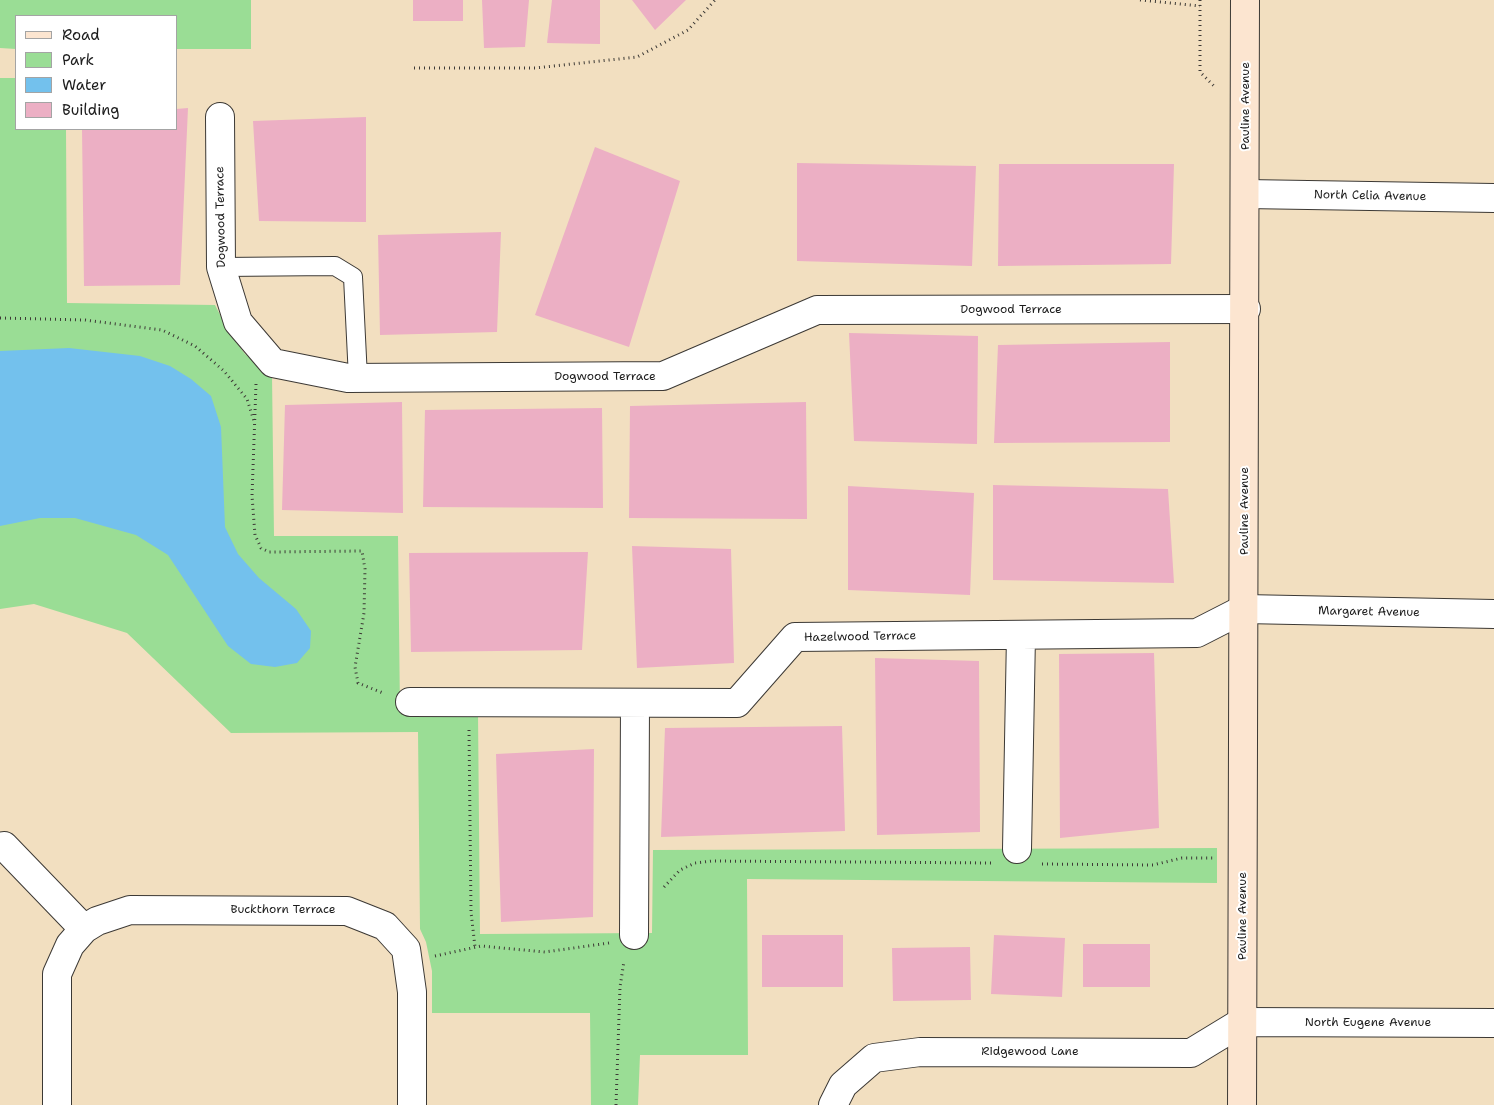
<!DOCTYPE html>
<style>
body{margin:0}
#map{position:relative;width:1494px;height:1105px;overflow:hidden;background:#f2dfc0;font-family:"Shantell Sans",sans-serif}
canvas{display:block}
.legend{position:absolute;left:15px;top:15px;width:162px;height:115px;box-sizing:border-box;background:#fff;border:1px solid #a4a4a4;margin:0;padding:6px 9px;list-style:none;font-size:15px;color:#1c1c1c}
.legend li{display:flex;align-items:center;gap:10px;height:25px}
.legend b{width:25px;border:1px solid #a4a4a4}
</style>
<div id="map">
<canvas width="1494" height="1105"></canvas>
<ul class="legend">
<li><b style="height:6px;background:#fce5d0"></b>Road</li>
<li><b style="height:14px;background:#9add95"></b>Park</li>
<li><b style="height:14px;background:#73c1ed"></b>Water</li>
<li><b style="height:14px;background:#ecafc4"></b>Building</li>
</ul>
</div>
<script>
const ctx = document.querySelector('canvas').getContext('2d');
ctx.lineJoin = 'round';
function fill(path, color) {
  ctx.fillStyle = color;
  ctx.fill(path, 'evenodd');
}
function shape(rows) {
  const path = new Path2D();
  for (const r of rows) {
    path.moveTo(r[0], r[1]);
    for (let i = 2; i < r.length; i += 2) path.lineTo(r[i], r[i + 1]);
  }
  return path;
}
function stroke(path, color, width, dash) {
  ctx.strokeStyle = color;
  ctx.lineWidth = width;
  ctx.lineCap = dash ? 'butt' : 'round';
  ctx.setLineDash(dash || []);
  ctx.stroke(path);
}
function write(font, color, halo, rows, align = 'center') {
  ctx.font = font + ' "Shantell Sans",sans-serif';
  ctx.lineWidth = 4;
  ctx.setLineDash([]);
  ctx.textBaseline = 'middle';
  ctx.strokeStyle = halo;
  ctx.fillStyle = color;
  for (const [text, x, y, turn = 0] of rows) {
    ctx.save();
    ctx.translate(x, y);
    ctx.rotate((+turn || 0) * Math.PI / 180);
    ctx.textAlign = isNaN(turn) ? turn : align;
    if (halo) ctx.strokeText(text, 0, 0);
    ctx.fillText(text, 0, 0);
    ctx.restore();
  }
}
const green = shape([
 [0,0,251,0,251,49,176,49,176,16,16,16,16,49,0,48],
 [0,78,16,78,16,129,66,129,67,303,215,305,229,332,245,354,272,375,274,536,398,536,400,713,478,713,480,934,652,933,653,850,1217,848,1217,883,747,879,748,1055,640,1055,638,1105,591,1105,590,1013,432,1013,432,971,426,942,420,929,418,732,231,733,127,633,34,604,0,609]
]);
const water = shape([
 [69,348,140,356,170,366,191,379,211,396,221,427,225,527,238,554,259,578,296,609,311,631,310,648,297,663,275,667,251,664,228,646,168,555,136,535,75,518,40,518,0,526,0,351]
]);
const building = shape([
 [413,0,463,0,463,21,413,21],
 [482,0,529,0,525,47,484,48],
 [552,0,600,0,600,44,547,43],
 [632,0,686,0,655,30],
 [188,108,180,285,84,286,82,129,176,129,176,109],
 [366,117,366,222,259,221,253,121],
 [595,147,680,181,629,347,535,315],
 [797,163,976,166,972,266,797,261],
 [999,164,1174,164,1171,264,998,266],
 [501,232,497,332,380,335,378,235],
 [849,333,978,336,977,444,854,441],
 [1170,342,1170,442,994,443,998,345],
 [402,402,403,513,282,510,285,405],
 [806,402,807,519,629,518,630,406],
 [602,408,603,508,423,507,425,410],
 [993,485,1168,489,1174,583,993,580],
 [848,486,974,493,970,595,848,590],
 [632,546,731,549,734,663,637,668],
 [588,552,582,650,411,652,409,553],
 [1154,653,1159,828,1060,838,1059,654],
 [875,658,979,661,980,832,877,835],
 [842,726,845,831,661,837,665,728],
 [594,749,593,917,501,922,496,754],
 [762,935,843,935,843,987,762,987],
 [994,935,1065,938,1062,997,991,994],
 [1083,944,1150,944,1150,987,1083,987],
 [970,947,971,1000,893,1001,892,948]
]);
const path = shape([
 [1140,0,1200,6],
 [1200,0,1200,72,1216,88],
 [414,68,535,68,637,57,688,30,715,0],
 [0,318,85,320,162,330,195,346,224,371,247,399,254,421],
 [256,384,252,496,255,535,261,548,269,552,362,551,365,569,364,613,355,667,358,683,383,693],
 [469,730,471,912,475,947],
 [1042,864,1153,865,1182,858,1215,858],
 [664,887,680,870,695,863,712,861,993,863],
 [435,956,481,946,545,952,609,943],
 [616,1105,620,987,624,961]
]);
const lane = shape([
 [221,267,335,266,353,277,358,378]
]);
const street = shape([
 [220,117,221,267,238,322,273,363,348,378,663,376,817,310,1246,309],
 [1246,194,1494,198],
 [410,702,737,703,795,637,1197,633,1244,609,1494,614],
 [4,846,84,929],
 [1017,849,1021,635],
 [634,935,635,703],
 [57,1105,57,974,70,945,84,929,97,921,130,910,347,911,385,926,406,949,412,992,412,1105],
 [833,1105,843,1085,874,1058,920,1052,1191,1053,1242,1022,1494,1023]
]);
const secondary = shape([
 [1242,1105,1245,0]
]);
const streetNames = [
 ["Pauline Avenue",1246,106,-90],
 ["North Celia Avenue",1370,196,1],
 ["Dogwood Terrace",221,217,-91],
 ["Dogwood Terrace",1011,310],
 ["Dogwood Terrace",605,377],
 ["Pauline Avenue",1245,511,-90],
 ["Margaret Avenue",1369,612,1],
 ["Hazelwood Terrace",860,637,-1],
 ["Buckthorn Terrace",283,910],
 ["Pauline Avenue",1243,916,-90],
 ["North Eugene Avenue",1368,1023],
 ["Ridgewood Lane",1030,1052]
];
fill(green, '#9add95');
fill(water, '#73c1ed');
fill(building, '#ecafc4');
stroke(lane, '#3c3935', 20);
stroke(street, '#3c3935', 30);
stroke(secondary, '#3c3935', 30);
stroke(path, '#3c3935', 3, [1, 4]);
stroke(lane, '#fff', 18);
stroke(street, '#fff', 28);
stroke(secondary, '#fce5d0', 28);
write('12px', '#1c1c1c', '#fff', streetNames);
</script>
